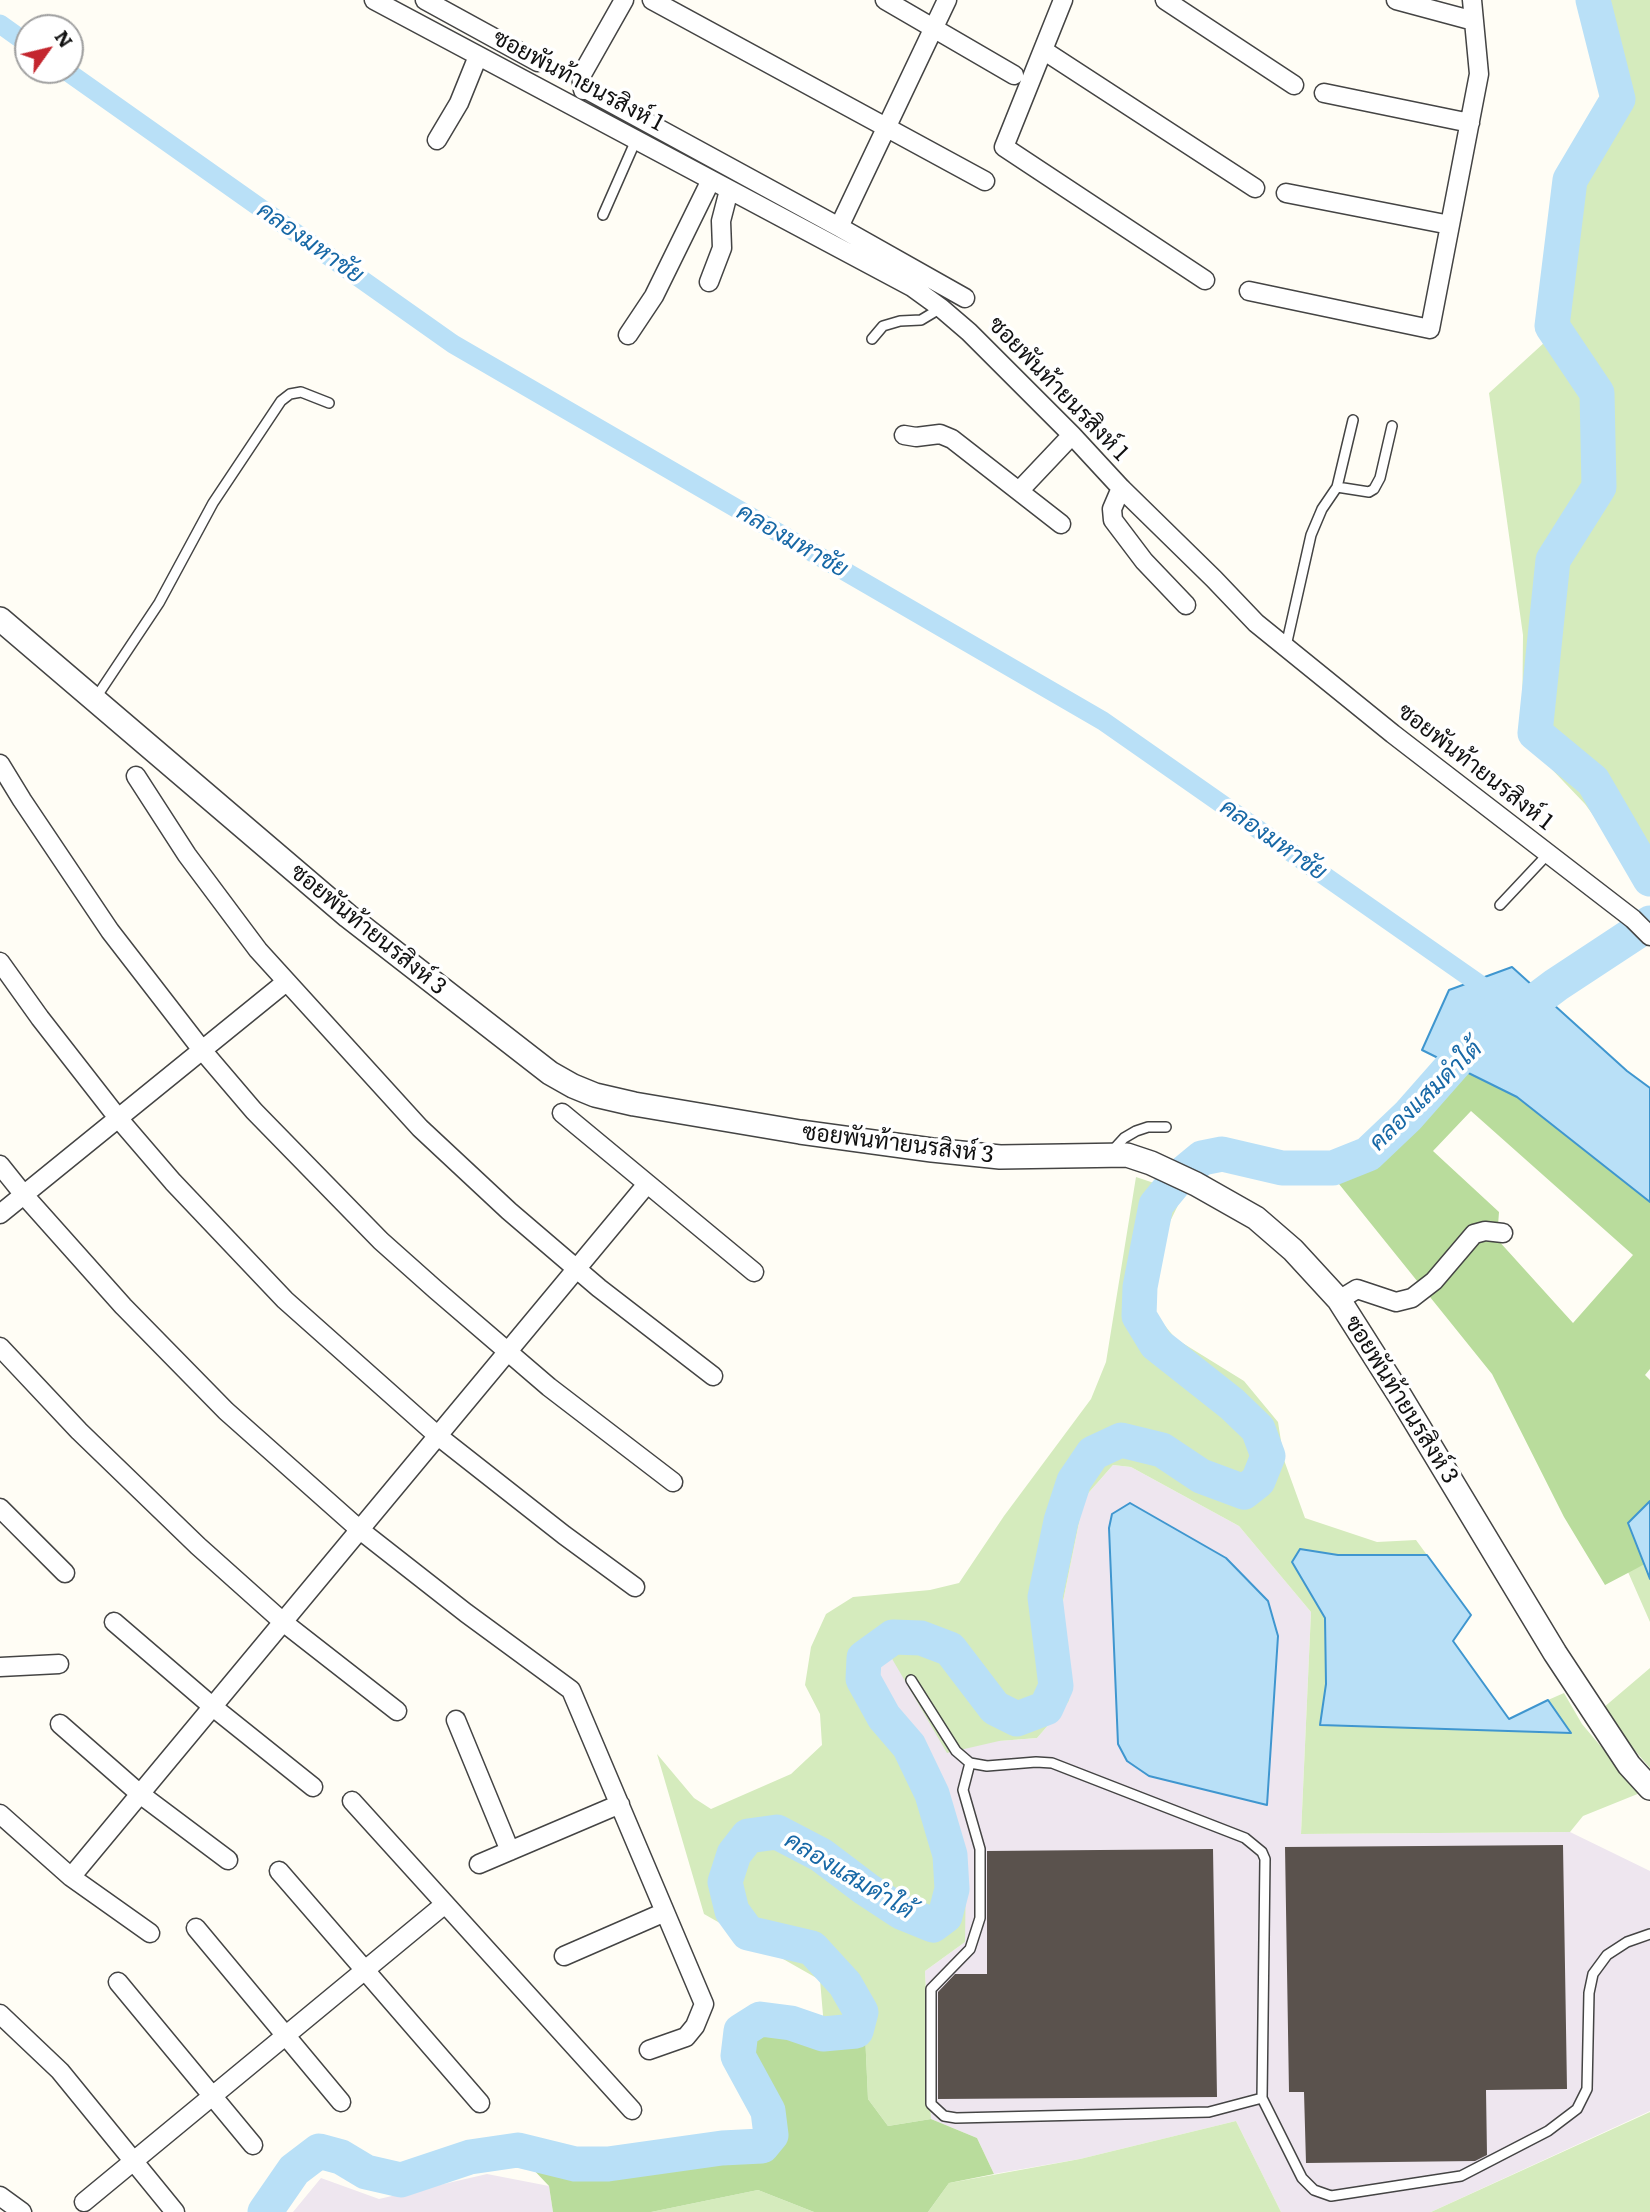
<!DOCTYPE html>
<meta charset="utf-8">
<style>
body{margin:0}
#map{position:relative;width:1650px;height:2212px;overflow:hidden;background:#fffdf5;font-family:Literata,serif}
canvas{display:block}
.north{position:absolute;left:14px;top:14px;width:70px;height:70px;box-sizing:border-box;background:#fff;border:2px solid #a0a0a0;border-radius:50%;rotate:56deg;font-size:19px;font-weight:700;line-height:28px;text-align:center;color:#111}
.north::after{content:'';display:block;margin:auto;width:24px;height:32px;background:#c4262e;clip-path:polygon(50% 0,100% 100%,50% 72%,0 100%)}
</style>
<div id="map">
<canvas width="1650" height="2212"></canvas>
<div class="north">N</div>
</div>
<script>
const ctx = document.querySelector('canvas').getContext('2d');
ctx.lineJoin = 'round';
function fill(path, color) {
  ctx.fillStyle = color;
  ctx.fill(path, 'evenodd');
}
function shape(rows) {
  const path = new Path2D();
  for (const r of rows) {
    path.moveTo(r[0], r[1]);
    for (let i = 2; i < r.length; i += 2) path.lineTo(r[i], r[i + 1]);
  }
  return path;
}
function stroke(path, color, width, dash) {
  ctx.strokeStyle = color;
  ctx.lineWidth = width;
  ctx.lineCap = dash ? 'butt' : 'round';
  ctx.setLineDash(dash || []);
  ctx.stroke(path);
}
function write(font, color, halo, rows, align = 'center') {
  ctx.font = font + ' Literata,Sarabun,serif';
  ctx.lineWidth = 7;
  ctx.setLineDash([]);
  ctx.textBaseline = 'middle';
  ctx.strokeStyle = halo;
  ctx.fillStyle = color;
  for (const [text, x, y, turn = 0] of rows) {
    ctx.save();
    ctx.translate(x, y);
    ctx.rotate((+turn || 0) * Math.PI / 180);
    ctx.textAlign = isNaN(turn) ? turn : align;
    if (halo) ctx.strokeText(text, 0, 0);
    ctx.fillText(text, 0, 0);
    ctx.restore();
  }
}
const industrial = shape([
 [1113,1465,1131,1467,1239,1526,1311,1612,1301,1834,1570,1832,1650,1871,1650,2111,1431,2212,1281,2212,1236,2121,1080,2159,994,2174,977,2138,931,2119,925,1971,965,1942,934,1765,919,1776,853,1683,891,1657,999,1741,1037,1738,1069,1701,1058,1626,1084,1498],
 [487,2174,549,2186,553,2212,293,2212,321,2178,379,2199]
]);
const green = shape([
 [1606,0,1650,0,1650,875,1635,872,1585,804,1522,738,1523,635,1489,393,1545,342,1580,227,1586,171,1630,101],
 [1136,1177,1184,1193,1158,1246,1150,1308,1176,1339,1244,1381,1278,1422,1284,1460,1305,1518,1377,1542,1416,1540,1427,1555,1338,1555,1301,1549,1292,1562,1325,1618,1326,1684,1320,1725,1570,1732,1548,1700,1564,1693,1582,1724,1640,1793,1583,1816,1570,1832,1301,1834,1311,1612,1239,1526,1131,1467,1113,1465,1084,1498,1058,1626,1069,1701,1037,1738,999,1741,947,1753,891,1657,853,1683,919,1775,934,1765,966,1868,965,1942,925,1971,931,2119,888,2126,868,2099,865,2033,820,2042,823,2015,820,1980,704,1914,657,1754,694,1798,711,1809,791,1774,822,1745,820,1714,805,1685,811,1647,826,1614,853,1597,930,1590,959,1583,1004,1516,1091,1399,1106,1362],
 [1645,1564,1650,1579,1650,1622,1628,1572],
 [1650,1668,1650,1768,1624,1738,1603,1708],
 [1650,2111,1650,2212,1431,2212,1650,2112],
 [1236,2121,1281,2212,928,2212,949,2183,1080,2159],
 [758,2190,814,2212,651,2212]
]);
const forest = shape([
 [1464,1071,1517,1097,1650,1202,1650,1369,1645,1375,1650,1380,1650,1501,1628,1523,1645,1564,1605,1585,1564,1517,1492,1374,1339,1184,1407,1139],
 [1471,1111,1633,1255,1573,1323,1497,1239,1499,1212,1433,1151],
 [773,2028,820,2042,865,2033,868,2099,888,2126,931,2119,977,2138,994,2174,949,2183,928,2212,814,2212,758,2190,651,2212,553,2212,549,2186,530,2166,595,2180,696,2162,762,2156,786,2140,749,2060,745,2041]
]);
const water = shape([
 [1512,967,1627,1071,1650,1088,1650,1202,1517,1097,1422,1050,1449,990,1512,967],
 [1650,1501,1650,1579,1628,1523,1650,1501],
 [1130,1503,1226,1558,1268,1601,1278,1636,1267,1805,1149,1776,1127,1761,1118,1744,1109,1528,1112,1514,1130,1503],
 [1300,1549,1338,1555,1427,1555,1471,1615,1453,1641,1509,1719,1548,1700,1571,1733,1320,1725,1326,1684,1325,1618,1292,1562,1300,1549]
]);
const canal = shape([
 [0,24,28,44],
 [65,70,453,344,1103,721,1495,995]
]);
const river = shape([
 [1593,0,1618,99,1570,180,1552,326,1597,393,1599,487,1553,560,1535,733,1593,781,1650,879],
 [265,2212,294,2170,319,2151,341,2157,366,2172,401,2180,470,2157,518,2150,575,2164,608,2164,722,2148,762,2146,771,2135,768,2111,738,2056,741,2031,760,2019,791,2023,823,2034,856,2031,861,2012,845,1984,812,1948,748,1933,732,1911,725,1882,734,1854,748,1836,777,1832,821,1855,866,1889,901,1912,933,1925,945,1916,952,1889,950,1855,932,1794,909,1746,884,1717,863,1679,864,1658,893,1637,921,1638,950,1649,995,1708,1017,1719,1046,1708,1056,1686,1045,1597,1061,1521,1074,1481,1093,1453,1121,1440,1162,1450,1201,1476,1244,1492,1258,1481,1268,1456,1258,1429,1232,1404,1156,1344,1139,1316,1140,1287,1156,1205,1179,1177,1202,1158,1222,1154,1282,1168,1333,1168,1368,1154,1408,1116,1460,1057,1556,985,1650,923]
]);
const building = shape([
 [1563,1845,1567,2089,1486,2090,1487,2155,1475,2161,1306,2163,1304,2092,1289,2092,1285,1847],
 [1213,1849,1217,2097,938,2099,938,1992,955,1974,987,1974,987,1851]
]);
const service = shape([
 [603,215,636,140],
 [872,339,883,326,900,321,921,320,941,308],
 [1337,487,1369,492,1374,489,1380,478,1392,426],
 [1286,646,1311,535,1322,509,1337,487,1353,420],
 [95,699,159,603,213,503,281,401,290,394,301,392,329,403],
 [1500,905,1547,855],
 [1113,1150,1124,1138,1136,1131,1148,1127,1166,1127],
 [911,1680,956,1751,970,1763,987,1766,1036,1762,1052,1763,1245,1838,1262,1852,1265,1859,1262,2098,1302,2178,1314,2190,1331,2196,1461,2176,1548,2131,1577,2109,1587,2089,1589,1993,1593,1974,1607,1955,1627,1942,1650,1934],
 [970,1763,963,1790,980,1849,980,1918,970,1949,931,1989,931,2104,944,2116,956,2118,1209,2112,1262,2098]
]);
const minor = shape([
 [374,0,912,287,941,308,969,332,1072,435,1121,488,1214,579,1256,623,1393,734,1633,919,1650,936],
 [425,0,538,62],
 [624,0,581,76,583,90,584,88,839,227,965,298],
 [652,0,985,181],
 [885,0,1014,75],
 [1063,0,1004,147,1205,280],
 [1165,0,1294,85],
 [1396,0,1474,21],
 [1043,50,1255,188],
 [1324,93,1470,123],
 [437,140,459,103,478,56],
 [1286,193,1450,225],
 [839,227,947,0],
 [709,282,722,248,721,221,729,190],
 [1249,291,1430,329,1479,74,1472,0],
 [628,335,654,296,711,180],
 [904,435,916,437,940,434,952,439,1061,524],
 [1121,488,1112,509,1113,520,1144,561,1186,605],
 [1019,491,1072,435],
 [0,764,22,800,110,931,202,1050,254,1111,381,1241,436,1290,549,1387,673,1482],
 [136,776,187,855,258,950,420,1128,509,1211,599,1288,713,1376],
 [0,962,40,1018,118,1118,173,1182,285,1300,438,1436,564,1535,635,1587],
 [562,1113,754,1272],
 [0,1165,24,1195,123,1306,226,1411,360,1530,466,1613,571,1690,704,2004,695,2026,686,2037,649,2050],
 [0,1214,286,982],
 [1339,1300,1357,1289,1396,1302,1412,1298,1434,1281,1474,1234,1485,1231,1503,1233],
 [0,1347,79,1431,198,1546,283,1622,397,1711],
 [0,1508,65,1573],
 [114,1622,213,1707,313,1787],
 [0,1667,59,1664],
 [456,1720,510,1851],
 [60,1724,140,1794,228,1860],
 [352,1801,632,2110],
 [0,1814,71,1877,150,1933],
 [479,1864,620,1804],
 [279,1871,480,2103],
 [71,1877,647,1184],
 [196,1928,341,2102],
 [564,1956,665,1912],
 [118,1982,253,2145],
 [0,2014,60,2071,175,2212],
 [0,2196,22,2212],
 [84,2202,445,1904]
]);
const tertiary = shape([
 [0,619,348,916,550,1073,573,1086,595,1095,634,1104,800,1132,932,1150,1000,1157,1127,1155,1151,1163,1196,1184,1256,1218,1293,1250,1339,1300,1400,1396,1555,1653,1629,1765,1650,1788]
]);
const streetNames = [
 ["ซอยพันท้ายนรสิงห์ 1",578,81,28],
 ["ซอยพันท้ายนรสิงห์ 1",1058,389,46],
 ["ซอยพันท้ายนรสิงห์ 1",1475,767,38],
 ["ซอยพันท้ายนรสิงห์ 3",368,930,39],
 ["ซอยพันท้ายนรสิงห์ 3",898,1144,7],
 ["ซอยพันท้ายนรสิงห์ 3",1401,1400,58]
];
const waterNames = [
 ["คลองมหาชัย",310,243,35],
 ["คลองมหาชัย",792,541,30],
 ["คลองมหาชัย",1273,840,35],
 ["คลองแสมดำใต้",1426,1096,-44],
 ["คลองแสมดำใต้",849,1876,31]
];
fill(industrial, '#eee6ef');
fill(green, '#d5ebbd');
fill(forest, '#b9dc9c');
fill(water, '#b9e0f7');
stroke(water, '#3f96cf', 2);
stroke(canal, '#b9e0f7', 19);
stroke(river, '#b9e0f7', 35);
fill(building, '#5a524d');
stroke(service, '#444', 12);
stroke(minor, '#444', 21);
stroke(tertiary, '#444', 26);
stroke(service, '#fff', 9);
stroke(minor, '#fff', 18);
stroke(tertiary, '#fff', 23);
write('23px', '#111', '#fff', streetNames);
write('italic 24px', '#1768a6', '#fff', waterNames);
</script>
